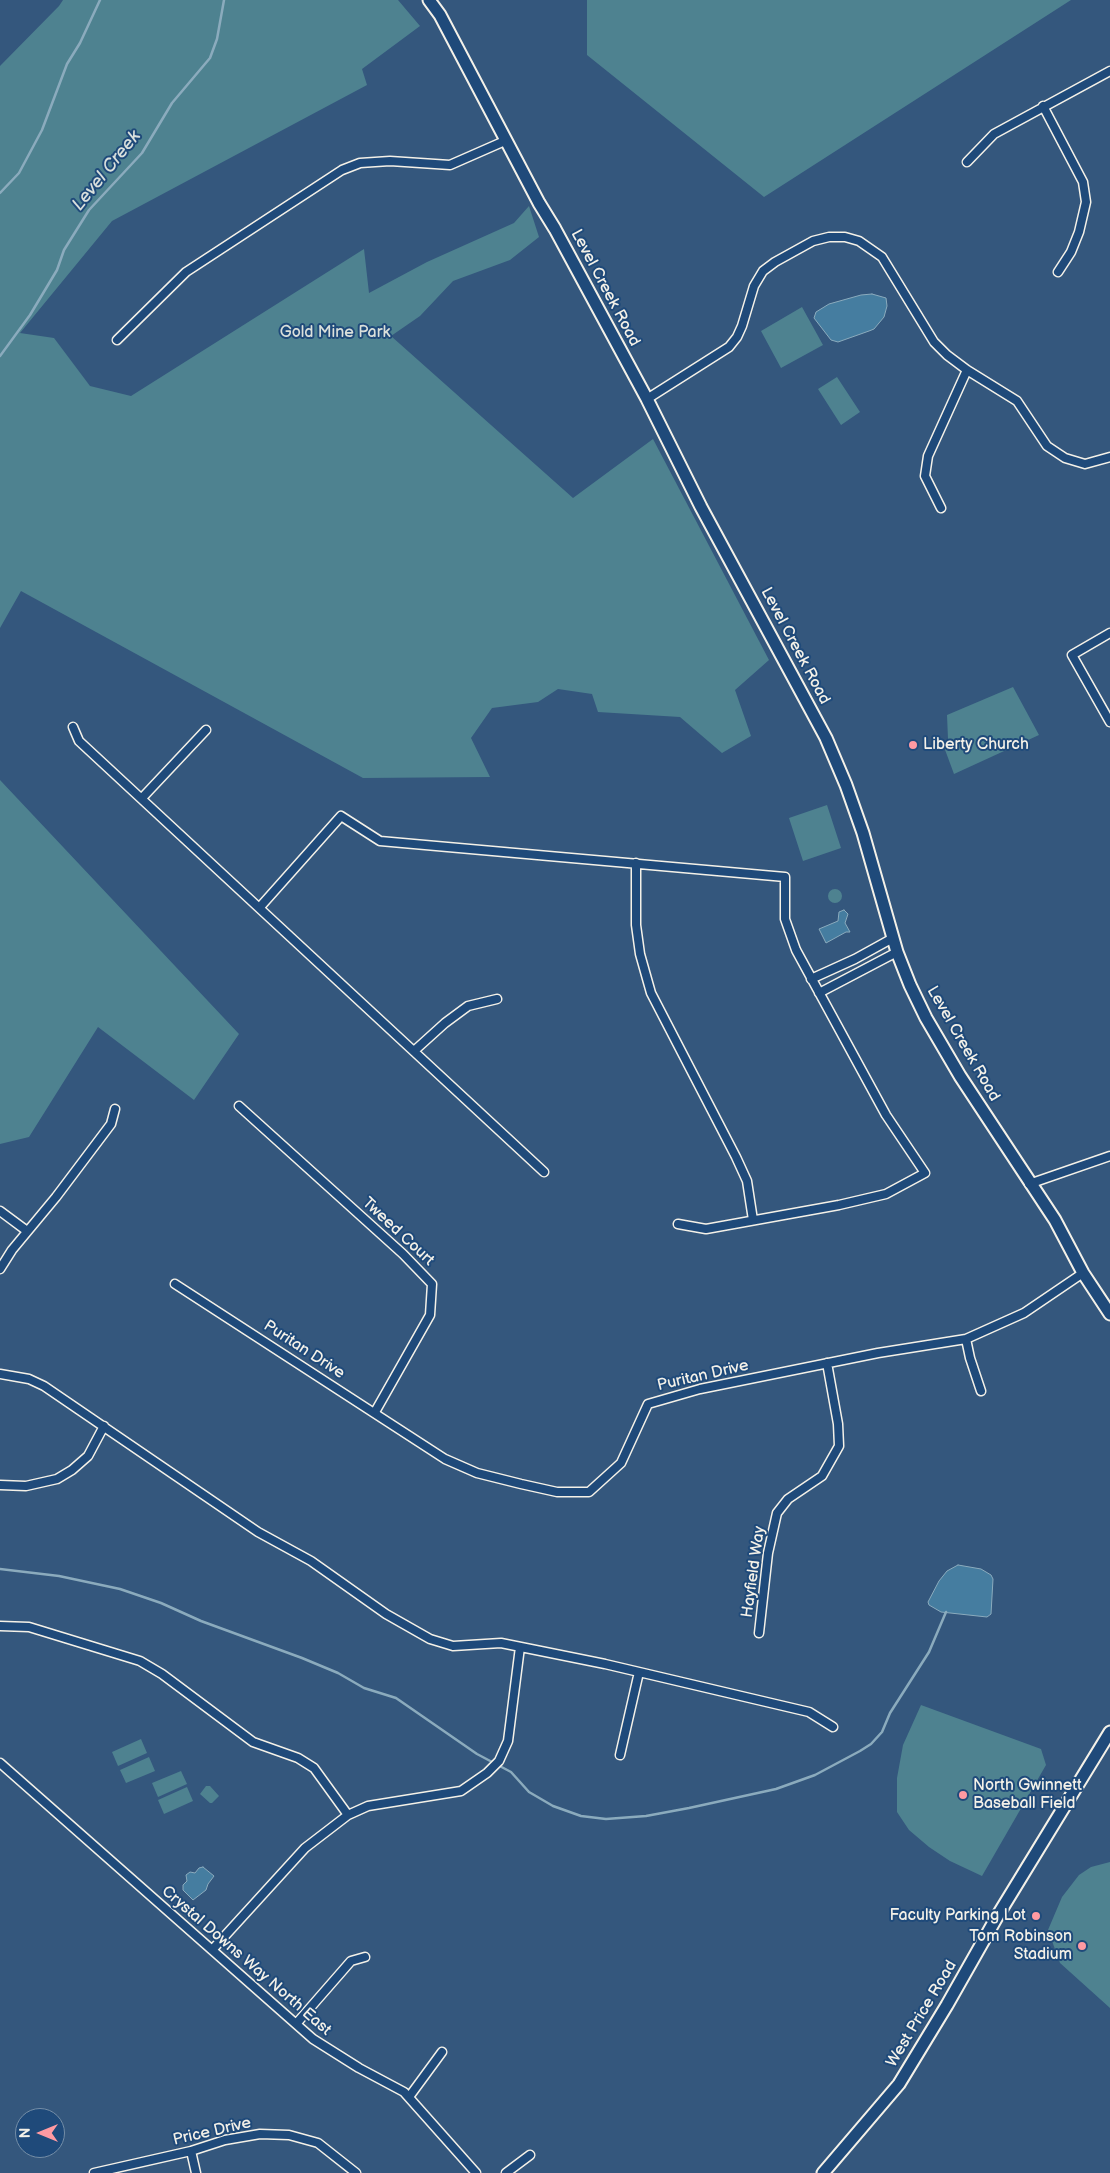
<!DOCTYPE html>
<style>
body{margin:0}
#map{position:relative;width:1110px;height:2173px;overflow:hidden;background:#34577d;font-family:"Balsamiq Sans",sans-serif}
canvas{display:block}
.north{position:absolute;left:15px;top:2108px;width:50px;height:50px;box-sizing:border-box;background:#1f4a7a;border:1px solid #748da6;border-radius:50%;rotate:270deg;font-size:14px;font-weight:700;line-height:20px;text-align:center;color:#f4f1e8}
.north::after{content:'';display:block;margin:auto;width:18px;height:22px;background:#ff9aa2;clip-path:polygon(50% 0,100% 100%,50% 72%,0 100%)}
</style>
<div id="map">
<canvas width="1110" height="2173"></canvas>
<div class="north">N</div>
</div>
<script>
const ctx = document.querySelector('canvas').getContext('2d');
ctx.lineJoin = 'round';
function fill(path, color) {
  ctx.fillStyle = color;
  ctx.fill(path, 'evenodd');
}
function shape(rows) {
  const path = new Path2D();
  for (const r of rows) {
    if (r.length === 3) {
      path.moveTo(r[0] + r[2], r[1]);
      path.arc(r[0], r[1], r[2], 0, 2 * Math.PI);
      continue;
    }
    path.moveTo(r[0], r[1]);
    for (let i = 2; i < r.length; i += 2) path.lineTo(r[i], r[i + 1]);
  }
  return path;
}
function stroke(path, color, width, dash) {
  ctx.strokeStyle = color;
  ctx.lineWidth = width;
  ctx.lineCap = dash ? 'butt' : 'round';
  ctx.setLineDash(dash || []);
  ctx.stroke(path);
}
function write(font, color, halo, rows, align = 'center') {
  ctx.font = font + ' "Balsamiq Sans",sans-serif';
  ctx.lineWidth = 4;
  ctx.setLineDash([]);
  ctx.textBaseline = 'middle';
  ctx.strokeStyle = halo;
  ctx.fillStyle = color;
  for (const [text, x, y, turn = 0] of rows) {
    ctx.save();
    ctx.translate(x, y);
    ctx.rotate((+turn || 0) * Math.PI / 180);
    ctx.textAlign = isNaN(turn) ? turn : align;
    if (halo) ctx.strokeText(text, 0, 0);
    ctx.fillText(text, 0, 0);
    ctx.restore();
  }
}
const green = shape([
 [63,0,398,0,420,26,362,69,367,85,112,221,20,333,54,338,90,386,131,396,364,249,369,293,427,262,514,223,529,206,539,237,510,260,453,281,420,316,391,336,573,498,653,439,769,660,735,690,751,736,722,753,680,717,598,712,592,694,558,689,538,702,492,708,471,738,490,777,363,778,21,591,0,628,0,66,59,6],
 [587,0,1071,0,764,197,587,55],
 [802,307,823,345,781,368,761,331],
 [837,377,860,412,841,425,818,389],
 [1013,687,1039,735,954,774,944,747,948,739,947,715],
 [0,780,239,1034,194,1100,98,1027,29,1137,0,1144],
 [827,805,841,848,803,861,789,818],
 [835,896,7],
 [921,1705,1041,1749,1046,1765,982,1876,950,1861,929,1847,909,1830,897,1812,897,1778,903,1745],
 [141,1739,147,1753,118,1766,112,1752],
 [149,1757,155,1771,126,1783,120,1770],
 [181,1771,187,1784,158,1797,152,1783],
 [206,1786,210,1786,219,1796,212,1803,210,1803,200,1794],
 [187,1787,193,1801,164,1814,158,1800],
 [1110,1862,1110,2008,1060,1963,1048,1930,1062,1897,1079,1875,1091,1867]
]);
const water = shape([
 [872,294,886,298,887,306,884,317,874,329,869,331,838,342,831,340,814,318,816,312,829,304,861,295,872,294],
 [844,910,848,914,845,923,850,932,846,932,826,943,819,929,838,921,839,912,844,910],
 [958,1565,981,1569,991,1575,993,1579,991,1614,987,1617,941,1612,929,1605,928,1602,939,1581,947,1571,958,1565],
 [203,1867,214,1876,208,1884,206,1890,193,1900,183,1890,183,1885,187,1881,186,1875,190,1872,195,1873,199,1868,203,1867]
]);
const stream = shape([
 [0,193,19,173,42,130,67,64,80,43,100,0],
 [0,356,30,315,57,270,64,250,89,210,142,153,172,103,210,58,217,39,224,0],
 [0,1569,59,1576,120,1589,161,1603,201,1621,302,1658,338,1673,364,1688,396,1698,477,1754,511,1772,529,1792,553,1806,581,1816,606,1819,646,1816,689,1808,776,1789,815,1775,860,1751,871,1744,882,1732,890,1713,929,1652,946,1612]
]);
const street = shape([
 [1043,106,1083,182,1086,202,1079,232,1071,252,1058,272],
 [967,162,994,134,1110,71],
 [117,340,186,272,342,170,360,163,390,161,450,165,507,140],
 [647,399,729,347,737,337,742,326,754,286,763,271,775,262,813,241,829,237,845,237,859,241,882,257,934,342,947,355,967,370,1017,401,1047,446,1065,458,1085,464,1110,457],
 [941,508,925,476,928,456,967,370],
 [1110,633,1072,655,1110,722],
 [73,727,79,741,544,1172],
 [142,798,206,730],
 [636,863,636,925,640,954,651,993,736,1157,747,1181,753,1220],
 [260,907,341,816,380,841,785,877,785,919,796,950,886,1115,925,1173,886,1194,839,1205,706,1229,678,1224],
 [811,979,855,959,893,938],
 [819,993,897,952],
 [414,1051,445,1023,468,1006,497,999],
 [239,1106,403,1254,432,1284,430,1315,375,1412],
 [1029,1184,1110,1156],
 [0,1211,27,1231],
 [0,1269,12,1250,56,1197,111,1124,115,1109],
 [175,1284,445,1459,477,1473,521,1484,557,1492,589,1492,621,1463,648,1404,700,1389,878,1353,966,1339,1024,1313,1083,1273],
 [966,1339,970,1358,981,1391],
 [0,1374,29,1379,44,1386,258,1532,311,1561,386,1614,430,1639,453,1646,501,1643,605,1664,809,1712,833,1727],
 [0,1485,26,1486,57,1479,72,1470,88,1456,104,1426],
 [0,1626,29,1627,140,1661,162,1674,253,1742,298,1758,314,1768,348,1815],
 [759,1633,768,1553,777,1513,788,1499,822,1476,839,1446,838,1424,827,1363],
 [620,1755,639,1672],
 [0,1763,313,2039,359,2068,404,2092,476,2173],
 [212,1950,305,1848,348,1815,368,1806,461,1791,487,1773,499,1761,508,1741,520,1647],
 [296,2024,351,1961,365,1957],
 [409,2097,442,2052],
 [191,2151,196,2173],
 [94,2173,191,2151,225,2140,260,2134,289,2135,318,2143,356,2173],
 [506,2173,530,2155]
]);
const secondary = shape([
 [429,0,440,15,539,203,555,229,647,399,701,507,826,738,846,785,863,833,897,952,910,985,926,1018,960,1076,1055,1220,1083,1273,1110,1314],
 [823,2173,899,2084,947,2005,998,1915,1110,1732]
]);
const markers = [
 [913,745,5,"#ff9aa2"],
 [963,1795,5,"#ff9aa2"],
 [1036,1916,5,"#ff9aa2"],
 [1082,1946,5,"#ff9aa2"]
];
const streetNames = [
 ["Level Creek Road",605,288,62],
 ["Level Creek Road",795,646,62],
 ["Level Creek Road",963,1044,60],
 ["Tweed Court",398,1232,43],
 ["Puritan Drive",304,1350,33],
 ["Puritan Drive",703,1376,-13],
 ["Hayfield Way",754,1572,-82],
 ["Crystal Downs Way North East",246,1961,41],
 ["West Price Road",922,2014,-59],
 ["Price Drive",212,2132,-13]
];
const parkNames = [
 ["Gold Mine Park",335,333]
];
const poiNames = [
 ["Liberty Church",923,745],
 ["North Gwinnett",973,1786],
 ["Baseball Field",973,1804],
 ["Faculty Parking Lot",1026,1916,"right"],
 ["Tom Robinson",1072,1937,"right"],
 ["Stadium",1072,1955,"right"]
];
const waterNames = [
 ["Level Creek",107,171,-51]
];
fill(green, '#4e8290');
fill(water, '#457da0');
stroke(water, '#8babbd', 1);
stroke(stream, '#8babbd', 2.5);
stroke(street, '#f4f1e8', 11);
stroke(secondary, '#f4f1e8', 15);
stroke(street, '#1f4a7a', 8);
stroke(secondary, '#1f4a7a', 11);
for (const [x, y, r, color] of markers) {
  const dot = new Path2D();
  dot.arc(x, y, r, 0, 2 * Math.PI);
  ctx.fillStyle = color;
  ctx.fill(dot);
  stroke(dot, '#1f4a7a', 2);
}
write('16px', '#f4f1e8', '#1f4a7a', streetNames);
write('16px', '#dbe0db', '#1f4a7a', parkNames);
write('16px', '#f4f1e8', '#1f4a7a', poiNames, 'left');
write('italic 18px', '#dae0dd', '#1f4a7a', waterNames);
</script>
